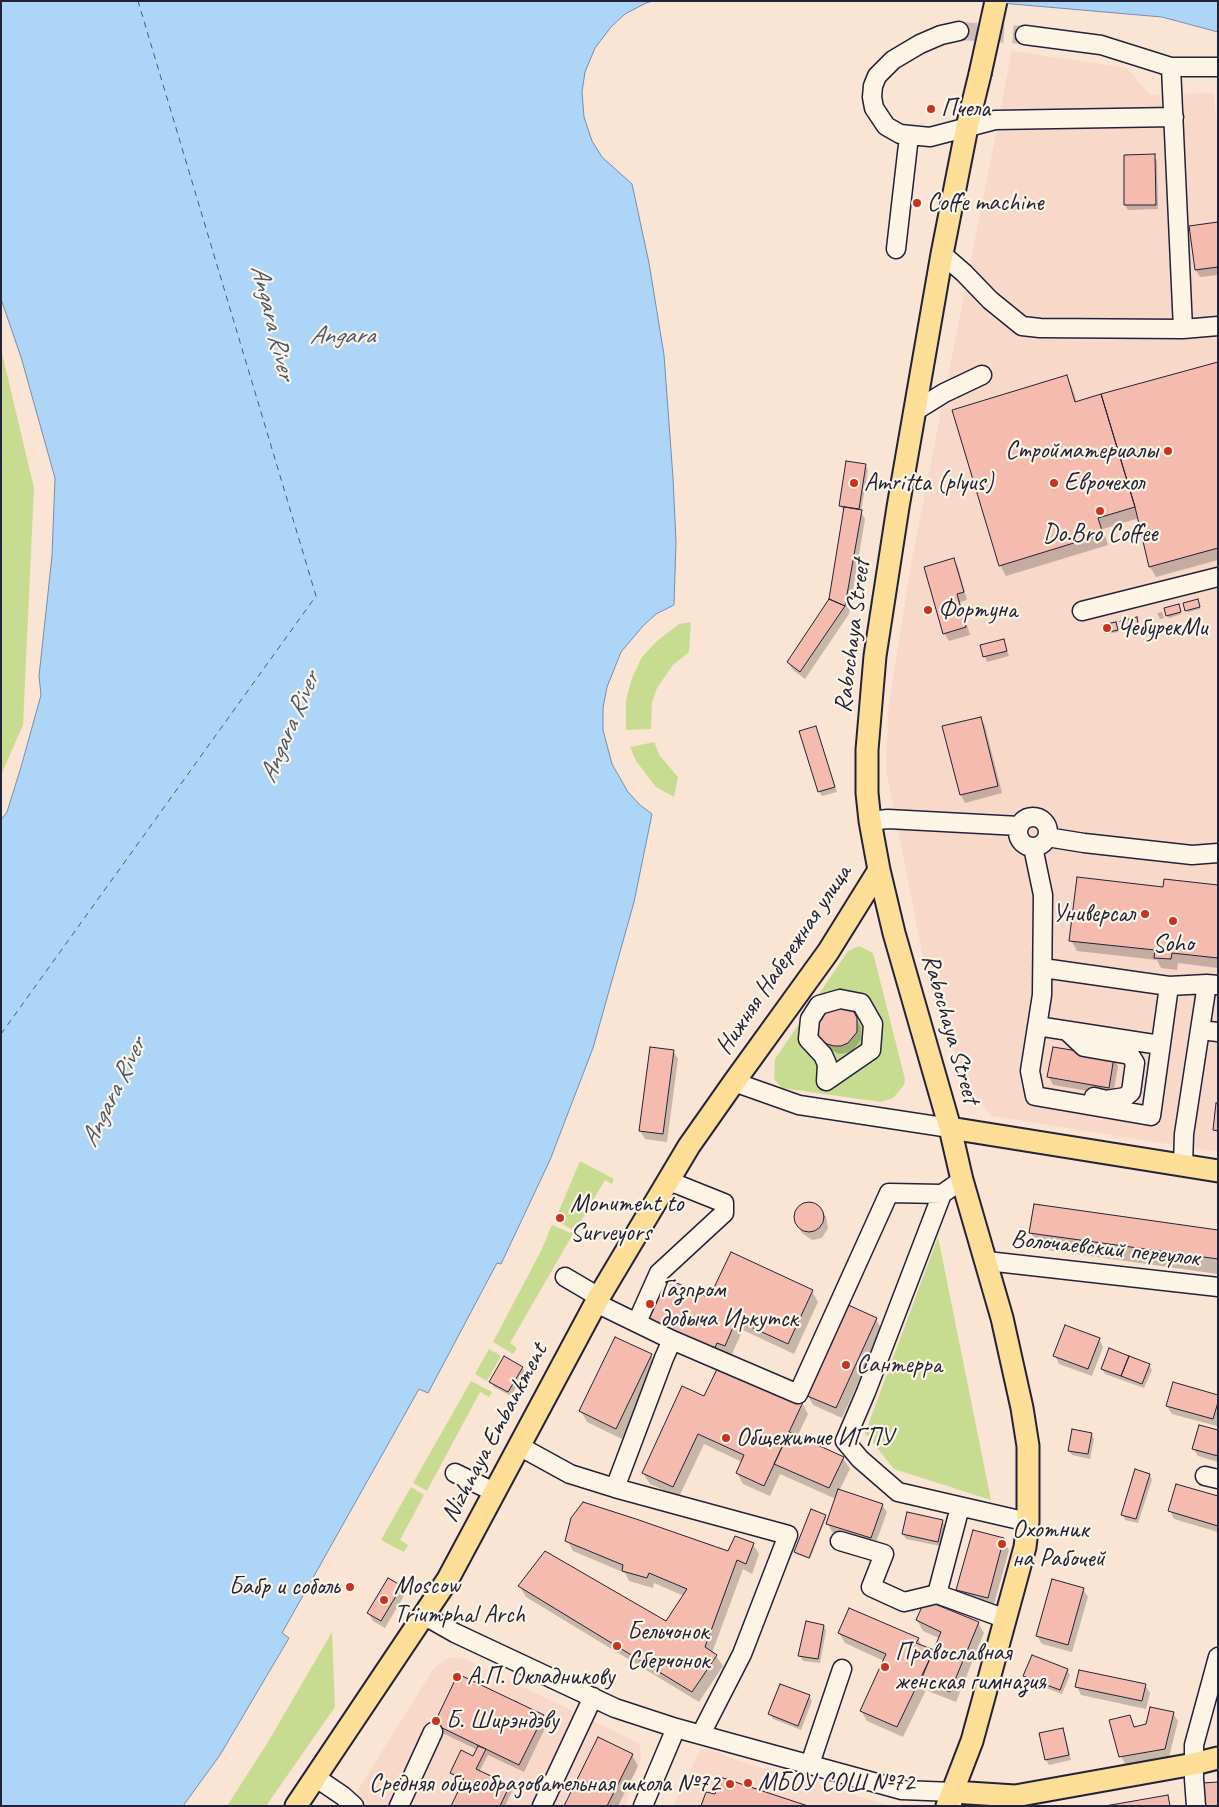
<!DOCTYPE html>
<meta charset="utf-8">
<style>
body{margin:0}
#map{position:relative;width:1219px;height:1807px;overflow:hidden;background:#fae4d4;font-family:Caveat,sans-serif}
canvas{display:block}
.frame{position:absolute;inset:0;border:2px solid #22223b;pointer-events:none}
</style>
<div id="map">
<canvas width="1219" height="1807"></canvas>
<div class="frame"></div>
</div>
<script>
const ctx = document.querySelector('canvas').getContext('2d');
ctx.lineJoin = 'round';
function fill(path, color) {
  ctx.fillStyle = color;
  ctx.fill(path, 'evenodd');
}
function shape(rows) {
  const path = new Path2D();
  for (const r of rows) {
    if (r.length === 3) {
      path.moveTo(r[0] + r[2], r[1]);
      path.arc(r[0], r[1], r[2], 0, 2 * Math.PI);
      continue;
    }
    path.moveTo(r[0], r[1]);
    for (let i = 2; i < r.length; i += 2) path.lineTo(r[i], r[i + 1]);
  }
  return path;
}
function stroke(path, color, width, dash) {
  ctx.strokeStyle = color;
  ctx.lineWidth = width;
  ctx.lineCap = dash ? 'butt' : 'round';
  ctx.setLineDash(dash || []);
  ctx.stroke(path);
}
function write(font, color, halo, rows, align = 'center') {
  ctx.font = font + ' Caveat,sans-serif';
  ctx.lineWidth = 4.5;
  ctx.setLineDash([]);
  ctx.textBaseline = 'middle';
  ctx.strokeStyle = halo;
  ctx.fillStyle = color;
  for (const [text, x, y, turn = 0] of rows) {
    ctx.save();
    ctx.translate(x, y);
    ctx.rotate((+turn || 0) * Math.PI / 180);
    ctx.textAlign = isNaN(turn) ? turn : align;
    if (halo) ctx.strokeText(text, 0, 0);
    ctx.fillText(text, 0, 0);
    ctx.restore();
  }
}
const built = shape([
 [1012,51,1127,68,1150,95,1213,93,1218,128,1218,1152,992,1116,969,1089,928,983,886,769,888,711,911,565],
 [450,1657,465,1659,637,1742,640,1746,641,1758,625,1806,348,1806,434,1668],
 [710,1749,736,1760,890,1806,673,1806,700,1750]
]);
const green = shape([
 [1,349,34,488,23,725,1,775],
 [691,622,689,652,673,665,657,688,652,702,651,729,626,730,626,700,632,678,642,657,657,641,679,624],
 [654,742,660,756,678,777,674,797,656,787,636,761,630,747],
 [859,946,873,953,905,1079,904,1085,893,1098,881,1102,782,1088,774,1079,775,1059,848,951],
 [580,1161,614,1179,612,1184,605,1180,575,1231,555,1220],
 [552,1225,573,1234,510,1343,517,1348,513,1354,493,1342,541,1251],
 [938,1237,991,1500,894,1469,865,1433],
 [489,1349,501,1356,487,1381,475,1374],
 [471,1381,492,1392,489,1397,480,1392,427,1491,413,1483],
 [411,1487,424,1495,400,1540,408,1545,404,1552,381,1540],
 [332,1632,335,1707,266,1806,227,1806,268,1742]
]);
const water = shape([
 [1,1,653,1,646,3,625,14,611,27,595,48,585,72,582,92,584,117,592,141,602,157,632,184,649,263,664,355,673,478,676,542,674,605,656,614,643,626,621,652,607,687,603,708,603,730,612,764,628,792,640,805,652,814,634,902,593,1048,550,1160,501,1264,497,1263,428,1393,419,1389,282,1633,289,1638,220,1755,183,1806,1,1806,1,820,7,812,21,767,41,695,39,676,52,556,55,478,21,357,1,299,1,1],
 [978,1,1218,1,1218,32,1162,17,978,1]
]);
const shadow = shape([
 [1154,156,1157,161,1158,209,1128,210,1125,205],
 [1218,223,1218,275,1200,277,1196,270],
 [1218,363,1218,560,1156,577,1150,567,1139,518,1103,529,1108,545,1006,576,1000,565,1066,376,1072,387,1077,403],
 [865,465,868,470,861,512,865,519,849,614,805,679,793,670,788,662,831,600,844,511,840,506],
 [953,559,958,567,967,600,960,602,970,635,949,641,944,633],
 [1199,602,1200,609,1188,612,1187,610],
 [1180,608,1181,614,1169,618,1167,616],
 [1162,612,1164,618,1160,619,1157,613],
 [1137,620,1138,626,1124,629,1123,627],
 [1117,625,1118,632,1106,634,1105,632],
 [1003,640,1009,656,987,662,982,646],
 [981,718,985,726,1002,793,965,803,961,795,944,727],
 [815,727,837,792,822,796,819,791],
 [1218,887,1218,968,1178,963,1177,970,1161,968,1157,960,1077,951,1071,940,1164,888],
 [853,1013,861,1027,861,1040,852,1051,846,1053,839,1054,827,1048,818,1033],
 [673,1051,678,1059,667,1142,645,1139,640,1131],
 [1113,1058,1118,1066,1113,1095,1053,1085,1049,1077],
 [812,1202,821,1209,826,1217,828,1228,822,1238,812,1240,802,1233,797,1225,795,1213,801,1205],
 [1218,1231,1218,1274,1040,1249,1031,1233],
 [812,1291,818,1302,794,1354,743,1330,731,1356,723,1352,719,1362,649,1330,710,1299],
 [876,1319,882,1330,842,1418,813,1405,807,1394],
 [1099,1339,1103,1347,1092,1376,1059,1364,1055,1356],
 [651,1355,657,1366,622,1439,587,1422,581,1411],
 [1149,1365,1152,1370,1144,1388,1105,1374,1102,1369],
 [522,1367,525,1372,511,1396,494,1387,491,1382],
 [1218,1396,1217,1426,1172,1414,1167,1406],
 [705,1398,802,1403,808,1414,797,1437,843,1458,850,1469,839,1491,882,1505,887,1512,875,1545,832,1532,828,1524,836,1499,780,1474,770,1496,743,1484,737,1473,742,1462,704,1444,679,1497,650,1484,643,1473],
 [1218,1431,1218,1462,1198,1456,1193,1448],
 [1091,1434,1094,1439,1090,1459,1072,1455,1069,1450],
 [1150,1475,1152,1480,1138,1523,1125,1520,1123,1515],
 [1218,1497,1218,1532,1174,1519,1170,1511],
 [825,1516,826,1518,810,1559,796,1554,795,1552],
 [942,1521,945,1526,940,1546,906,1539,903,1534],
 [1003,1539,1009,1550,993,1608,964,1600,958,1589],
 [567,1540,729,1553,753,1544,759,1554,752,1574,743,1569,712,1653,716,1656,723,1666,699,1702,526,1597,520,1587,666,1623,684,1596,654,1583,653,1588,629,1581,625,1573,573,1551],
 [401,1587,405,1594,385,1628,373,1621,368,1613],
 [1083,1589,1088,1597,1072,1652,1042,1644,1037,1636],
 [917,1620,978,1623,984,1633,956,1702,928,1691,927,1688,903,1737,867,1721,861,1711,884,1661,845,1643,839,1633,918,1639,923,1647,934,1651,939,1638,923,1631],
 [824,1626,826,1631,820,1663,803,1661,800,1656],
 [1067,1670,1070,1675,1062,1694,1028,1681,1025,1676],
 [1145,1685,1150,1693,1146,1709,1081,1695,1077,1687],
 [809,1696,812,1701,801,1730,773,1719,770,1714],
 [1173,1713,1178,1721,1169,1757,1125,1764,1121,1756,1129,1716,1135,1728,1147,1725],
 [543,1716,547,1724,524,1772,488,1755,479,1772,509,1786,512,1791,505,1806,453,1806,464,1782,454,1778,451,1773,474,1758,478,1750,440,1732,436,1724],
 [1063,1729,1065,1734,1071,1760,1049,1765,1046,1760],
 [632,1755,638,1766,618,1806,565,1806]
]);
const ferry = shape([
 [1,1034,316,596,138,1]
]);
const building = shape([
 [1155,154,1156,205,1124,205,1124,155,1155,154],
 [1218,222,1218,267,1195,270,1189,226,1218,222],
 [1218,362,1218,548,1149,567,1135,507,1101,394,1218,362],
 [1067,375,1075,402,1101,394,1135,507,1098,518,1103,534,999,566,952,410,1067,375],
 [846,461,866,464,859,509,839,506,846,461],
 [844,507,862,510,845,606,829,599,844,507],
 [954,558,964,592,957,594,966,627,943,634,924,567,954,558],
 [829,599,845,606,800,672,787,662,829,599],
 [1198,599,1200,607,1185,611,1183,603,1198,599],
 [1179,604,1181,612,1166,616,1164,608,1179,604],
 [1137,617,1138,624,1122,628,1120,621,1137,617],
 [1116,622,1118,630,1104,633,1102,625,1116,622],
 [1004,639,1007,651,983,657,980,645,1004,639],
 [981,717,998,786,960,795,942,726,981,717],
 [816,726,835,787,818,792,799,731,816,726],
 [1077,877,1163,887,1164,879,1218,885,1218,958,1172,953,1171,959,1154,958,1155,950,1069,941,1077,877],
 [843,1004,854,1012,857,1018,857,1032,848,1043,841,1046,834,1046,827,1044,821,1040,817,1034,819,1012,843,1004],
 [650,1047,674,1050,663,1134,639,1131,650,1047],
 [1053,1047,1114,1057,1109,1088,1047,1077,1053,1047],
 [1216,1103,1218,1103,1218,1131,1213,1130,1216,1103],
 [809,1217,15],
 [1034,1204,1218,1230,1218,1259,1029,1233,1034,1204],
 [731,1252,813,1290,788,1344,736,1320,725,1346,717,1343,713,1352,642,1319,662,1276,709,1298,731,1252],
 [846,1304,877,1318,836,1408,805,1395,846,1304],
 [1065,1325,1100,1338,1088,1369,1053,1356,1065,1325],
 [615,1337,652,1354,616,1429,579,1411,615,1337],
 [1109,1348,1129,1356,1121,1376,1101,1369,1109,1348],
 [504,1356,523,1367,508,1392,489,1382,504,1356],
 [1129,1356,1150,1364,1142,1384,1121,1376,1129,1356],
 [720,1363,803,1402,764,1486,736,1473,744,1455,698,1434,673,1487,642,1473,682,1386,704,1396,720,1363],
 [1173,1382,1218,1395,1218,1402,1213,1419,1166,1406,1173,1382],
 [1199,1425,1218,1430,1218,1456,1192,1449,1199,1425],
 [1072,1429,1092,1433,1088,1454,1068,1451,1072,1429],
 [789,1432,844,1457,829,1488,774,1464,789,1432],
 [1135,1469,1150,1474,1136,1519,1121,1515,1135,1469],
 [1176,1484,1218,1496,1218,1526,1168,1511,1176,1484],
 [838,1489,883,1504,871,1538,826,1524,838,1489],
 [583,1502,636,1519,728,1551,735,1536,754,1543,746,1564,737,1560,705,1647,717,1655,692,1692,518,1586,545,1551,666,1621,687,1589,649,1573,647,1578,622,1571,623,1565,565,1541,571,1518,583,1502],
 [811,1509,826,1515,809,1558,794,1552,811,1509],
 [907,1512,943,1520,938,1542,902,1534,907,1512],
 [973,1530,1004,1538,988,1598,956,1590,973,1530],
 [388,1578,402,1586,381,1621,367,1613,388,1578],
 [1052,1579,1084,1588,1068,1645,1036,1636,1052,1579],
 [925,1600,979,1622,950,1692,921,1680,941,1632,916,1620,925,1600],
 [849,1608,919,1638,916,1643,934,1650,897,1727,860,1711,886,1654,838,1633,849,1608],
 [806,1621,824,1625,818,1659,798,1656,806,1621],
 [1032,1655,1068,1669,1060,1690,1023,1676,1032,1655],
 [1079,1670,1146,1684,1142,1701,1075,1687,1079,1670],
 [458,1674,544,1715,519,1765,434,1724,458,1674],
 [780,1684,810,1695,798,1726,768,1714,780,1684],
 [1150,1707,1174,1712,1165,1749,1119,1757,1109,1720,1130,1715,1134,1727,1146,1724,1150,1707],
 [1063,1728,1069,1755,1045,1760,1039,1733,1063,1728],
 [598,1737,633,1754,607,1806,564,1806,598,1737],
 [478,1746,486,1749,476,1769,510,1785,500,1806,451,1806,464,1779,450,1773,461,1750,473,1756,478,1746],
 [720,1777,808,1806,701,1806,706,1792,715,1794,720,1777],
 [1218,1782,1218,1806,1204,1806,1203,1783,1218,1782],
 [1168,1795,1170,1806,1105,1806,1168,1795]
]);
const minorTunnel = shape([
 [959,31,1025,35]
]);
const minor = shape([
 [959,31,941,35,920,44,893,60,877,76,873,86,872,97,874,108,886,126,900,134,930,137,995,120,1174,117],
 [1025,35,1101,45,1171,67,1218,67],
 [1171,67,1183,329],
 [896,249,909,136],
 [942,254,964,273,990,300,1022,326,1040,328,1183,329,1218,326],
 [915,411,944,393,982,375],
 [1082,611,1218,577],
 [1033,832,15],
 [870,821,888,819,1019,826],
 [1047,837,1084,843,1192,855,1218,853],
 [1033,847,1043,895,1042,995,1030,1071,1035,1096,1151,1116,1169,986],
 [1043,968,1169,986,1207,984,1218,985],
 [840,999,861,1003,873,1024,871,1050,826,1081,827,1064,823,1055,808,1039,810,1019,819,1005,840,999],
 [1037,1026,1160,1045],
 [1200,1030,1218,1032],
 [1067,1031,1084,1047,1130,1055,1135,1063,1131,1092,1125,1097,1106,1100,1094,1097],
 [734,1082,799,1105,950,1128],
 [1183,1165,1184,1134,1207,984],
 [942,1194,866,1392,845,1441,860,1459,898,1492,1028,1522],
 [987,1261,1218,1287],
 [565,1277,599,1297],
 [596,1303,672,1340,798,1394,889,1193,942,1194,962,1180],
 [637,1322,659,1273,724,1213,724,1203,669,1181],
 [519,1446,570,1474,615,1488,664,1358,672,1340],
 [455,1473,494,1492],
 [1205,1476,1218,1479],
 [615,1488,788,1535,742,1654,701,1734],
 [840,1541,884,1554,871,1587,904,1602,937,1594,1006,1619],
 [937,1594,960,1507],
 [425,1616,455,1633,615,1708,676,1728,902,1790,953,1792,952,1805],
 [810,1764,842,1669],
 [315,1777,343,1796,354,1806],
 [399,1806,433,1732],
 [542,1806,593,1697],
 [643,1806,676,1728],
 [1196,1806,1194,1779,1194,1745,1218,1657]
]);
const major = shape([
 [950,1128,1218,1171],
 [953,1792,1015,1796,1194,1764,1218,1758],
 [296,1806,448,1579,599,1297,689,1146,734,1082,828,952,879,870],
 [947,1806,972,1741,1025,1547,1028,1522,1028,1446,1022,1408,1002,1318,962,1180,950,1128,894,933,879,870,870,821,867,793,867,750,875,656,898,507,942,254,967,127,980,74]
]);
const majorBridge = shape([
 [980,74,996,1]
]);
const markers = [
 [931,109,5,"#c8321e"],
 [917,203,5,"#c8321e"],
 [1168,451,5,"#c8321e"],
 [854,483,5,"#c8321e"],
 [1054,483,5,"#c8321e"],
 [1100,511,5,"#c8321e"],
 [928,610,5,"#c8321e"],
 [1107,628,5,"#c8321e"],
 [1145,914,5,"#c8321e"],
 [1173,921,5,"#c8321e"],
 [560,1218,5,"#c8321e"],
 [650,1304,5,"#c8321e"],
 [846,1365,5,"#c8321e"],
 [726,1438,5,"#c8321e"],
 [1002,1544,5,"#c8321e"],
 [350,1587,5,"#c8321e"],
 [384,1600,5,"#c8321e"],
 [617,1646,5,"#c8321e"],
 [885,1667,5,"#c8321e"],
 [457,1677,5,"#c8321e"],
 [436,1721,5,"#c8321e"],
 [748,1783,5,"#c8321e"],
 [730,1784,5,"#c8321e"]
];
const poiNames = [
 ["Пчела",941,109],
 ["Coffe machine",927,203],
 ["Стройматериалы",1158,451,"right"],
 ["Amritta (plyus)",864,483],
 ["Еврочехол",1064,483],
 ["Do.Bro Coffee",1100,534,"center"],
 ["Фортуна",938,610],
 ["ЧебурекМи",1117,628],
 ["Универсал",1135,914,"right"],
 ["Soho",1173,944,"center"],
 ["Monument to",570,1204],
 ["Surveyors",570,1233],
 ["Газпром",660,1290],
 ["добыча Иркутск",660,1319],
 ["Сантерра",856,1365],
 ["Общежитие ИГПУ",736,1438],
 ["Охотник",1012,1530],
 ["на Рабочей",1012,1559],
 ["Moscow",394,1586],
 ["Triumphal Arch",394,1615],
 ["Бабр и соболь",340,1587,"right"],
 ["Бельчонок",627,1632],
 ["Сберчонок",627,1661],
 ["Православная",895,1653],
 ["женская гимназия",895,1682],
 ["А.П. Окладникову",467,1677],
 ["Б. Ширэндэву",446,1721],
 ["МБОУ СОШ №72",758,1783],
 ["Средняя общеобразовательная школа №72",720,1784,"right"]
];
const streetNames = [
 ["Rabochaya Street",853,636,-83],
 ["Нижняя Набережная улица",784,960,-56],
 ["Rabochaya Street",950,1029,74],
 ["Волочаевский переулок",1105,1249,6],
 ["Nizhnaya Embankment",495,1433,-62]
];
const waterNames = [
 ["Angara River",272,322,76],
 ["Angara",342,336],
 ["Angara River",290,728,-67],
 ["Angara River",114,1093,-64]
];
fill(built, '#f8d8c9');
fill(green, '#c8dc91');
fill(water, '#acd5f7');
stroke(water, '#758dac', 1);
fill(shadow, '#0003');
stroke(ferry, '#4b5873', 1, [6, 5]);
fill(building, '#f5bbae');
stroke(building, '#22223b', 1);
stroke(minorTunnel, '#cfbdb5', 18, [18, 9]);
stroke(minor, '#22223b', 21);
stroke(major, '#22223b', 25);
stroke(minor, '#fcf5e5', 18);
stroke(major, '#fcde96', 21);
stroke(majorBridge, '#22223b', 25, []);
stroke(majorBridge, '#fcde96', 21);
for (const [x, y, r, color] of markers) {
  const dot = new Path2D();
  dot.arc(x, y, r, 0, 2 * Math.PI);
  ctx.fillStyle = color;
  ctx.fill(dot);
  stroke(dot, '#fcf5e5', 2);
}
write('25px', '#22223b', '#fcf5e5', poiNames, 'left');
write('25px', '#22223b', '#fcf5e5', streetNames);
write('italic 26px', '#4b5873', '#fcf5e5', waterNames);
</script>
